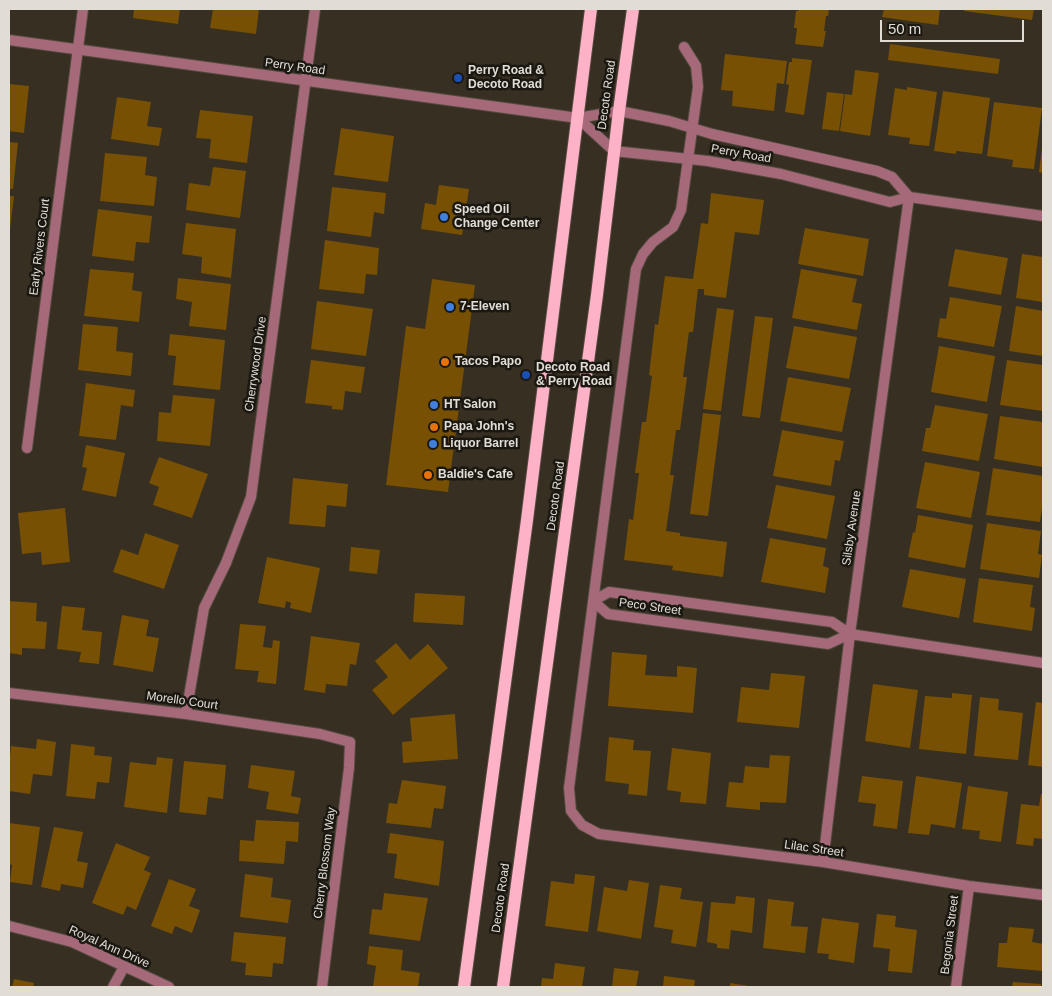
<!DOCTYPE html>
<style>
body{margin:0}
#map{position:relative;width:1052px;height:996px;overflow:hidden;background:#372f21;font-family:Arial,sans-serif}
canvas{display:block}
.frame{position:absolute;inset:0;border:10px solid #e1dcd4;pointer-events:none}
.scale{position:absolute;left:880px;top:20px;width:144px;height:22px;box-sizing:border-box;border:2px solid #e1dcd4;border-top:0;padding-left:6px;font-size:15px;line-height:18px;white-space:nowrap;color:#e1dcd4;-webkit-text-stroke:4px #1b1812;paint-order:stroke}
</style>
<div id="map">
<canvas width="1052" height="996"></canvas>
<div class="frame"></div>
<div class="scale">50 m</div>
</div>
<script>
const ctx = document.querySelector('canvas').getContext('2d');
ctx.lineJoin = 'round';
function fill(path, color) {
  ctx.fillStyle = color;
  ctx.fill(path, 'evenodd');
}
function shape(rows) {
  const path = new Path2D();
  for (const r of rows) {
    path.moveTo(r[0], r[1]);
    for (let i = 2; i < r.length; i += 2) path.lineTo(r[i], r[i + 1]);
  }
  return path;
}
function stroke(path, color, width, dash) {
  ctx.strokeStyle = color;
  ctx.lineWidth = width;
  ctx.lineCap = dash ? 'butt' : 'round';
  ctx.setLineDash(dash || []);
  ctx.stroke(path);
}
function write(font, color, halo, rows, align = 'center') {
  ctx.font = font + ' Arial,sans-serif';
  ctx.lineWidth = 5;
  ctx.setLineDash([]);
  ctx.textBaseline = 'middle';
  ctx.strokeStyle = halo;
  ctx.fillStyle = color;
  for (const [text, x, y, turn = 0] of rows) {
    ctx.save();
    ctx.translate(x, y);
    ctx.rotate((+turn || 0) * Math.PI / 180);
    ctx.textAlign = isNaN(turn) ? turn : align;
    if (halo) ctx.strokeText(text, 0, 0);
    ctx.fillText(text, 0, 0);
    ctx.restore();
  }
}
const building = shape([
 [134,9,180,9,178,24,133,18],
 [213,9,259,9,256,34,210,28],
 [799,9,829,9,828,16,826,16,824,31,826,31,823,47,795,44,797,28,794,28,796,11,798,11],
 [884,9,940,9,938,25,882,17],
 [964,9,1034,9,1032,20,964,11],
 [890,44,1000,59,998,74,888,60],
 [725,54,787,61,784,84,777,83,774,111,732,106,733,91,721,90],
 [792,58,812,60,804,115,785,112,789,85,786,84,789,62,792,62],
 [855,70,879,73,870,136,840,131,845,94,852,95],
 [9,84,29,86,24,133,9,131],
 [907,87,937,92,929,146,909,144,910,138,888,135,895,88,907,90],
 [943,91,990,98,982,154,956,151,956,154,934,151],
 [827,92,844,94,839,131,822,129],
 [117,97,151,102,147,126,162,128,159,146,111,139],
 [994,102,1042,108,1034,169,1012,167,1013,160,987,156],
 [200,110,253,116,247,163,209,158,211,139,196,138],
 [341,128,394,136,388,182,334,175],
 [9,142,18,143,13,189,9,189],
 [1042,148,1043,148,1043,173,1039,172],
 [105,153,147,157,145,175,157,177,154,206,100,201],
 [213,167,246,171,240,218,186,210,189,183,210,186],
 [439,185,469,189,462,235,421,229,425,203,436,205],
 [332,187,386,193,384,214,374,212,371,237,327,231],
 [711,193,764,200,759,235,735,232,726,298,704,295,704,289,698,289,693,332,689,332,683,377,687,377,680,430,676,430,670,475,674,475,666,531,680,533,680,536,727,542,723,577,672,570,673,566,624,560,629,519,633,520,639,473,635,473,642,422,646,422,652,376,649,375,655,324,658,325,665,276,693,279,701,223,708,224],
 [9,196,14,196,10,229,9,228],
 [98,209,152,216,149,243,136,242,134,261,92,256],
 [186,223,236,229,231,278,201,273,202,257,182,254],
 [805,228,869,239,863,276,798,264],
 [325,240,379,248,377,275,366,274,364,294,319,289],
 [955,249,1008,258,1001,295,948,286],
 [1022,254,1043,257,1043,302,1016,298],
 [90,269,134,273,132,290,142,292,139,322,84,316],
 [801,269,857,279,852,302,862,304,857,330,792,318],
 [178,278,231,284,226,330,189,326,192,302,176,299],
 [432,279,475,285,448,492,386,485,406,326,425,329],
 [950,297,1002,306,994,347,937,337,940,318,946,319],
 [317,301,373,309,366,356,311,349],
 [1016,306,1043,311,1043,356,1009,351],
 [717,308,734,310,721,411,703,409],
 [755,316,773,318,760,418,742,416],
 [83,324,118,327,116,351,133,353,131,376,78,370],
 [794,326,857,337,849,379,786,368],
 [170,334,225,340,220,390,173,385,176,356,168,355],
 [939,346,995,356,987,402,931,392],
 [311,360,365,367,361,393,345,391,343,410,332,409,332,406,305,403],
 [1007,360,1043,365,1043,411,1000,405],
 [788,377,851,388,842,432,780,421],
 [86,383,135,390,133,407,121,405,116,440,79,436],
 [173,395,215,399,210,446,157,441,159,412,171,413],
 [935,405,988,414,979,461,922,451,926,428,930,428],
 [703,413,721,415,708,516,690,514],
 [1000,416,1043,422,1043,467,994,459],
 [782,430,844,441,840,461,835,460,831,486,773,476],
 [86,445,125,453,116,497,82,490,87,468,82,467],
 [159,457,208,474,192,518,153,505,159,487,149,483],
 [925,462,980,472,971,518,916,508],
 [993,468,1043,476,1043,501,1040,522,986,515],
 [293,478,348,484,346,507,327,505,325,527,289,524],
 [776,485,835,496,827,539,767,528],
 [65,508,70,562,42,565,41,552,22,554,18,513],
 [918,515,973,525,965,568,908,557,913,532,915,533],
 [987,523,1041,531,1038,554,1042,555,1039,578,980,569],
 [145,533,179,545,164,589,113,572,121,549,138,555],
 [770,538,826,548,823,566,829,568,825,593,761,582],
 [351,547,380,550,377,574,349,571],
 [267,557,320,568,311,613,290,608,291,603,286,601,285,608,258,603],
 [910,569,966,579,959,618,902,607],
 [979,578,1033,585,1030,607,1035,608,1032,631,973,622],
 [415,593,465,596,463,625,413,622],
 [9,601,37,603,36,621,47,622,45,649,22,648,22,655,9,653],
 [62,606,85,608,82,630,102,632,99,664,79,662,81,652,57,649],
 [122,615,149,620,146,636,159,638,153,672,113,665],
 [240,624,266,626,263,647,272,648,273,640,280,641,276,684,257,682,259,671,235,669],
 [311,636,360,643,356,665,350,664,347,686,326,684,325,693,304,690],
 [396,643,410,660,428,644,448,668,393,715,372,690,388,677,375,661],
 [612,652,647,655,645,675,677,677,677,666,697,668,693,713,608,706],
 [771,673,805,676,799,728,737,722,741,687,769,690],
 [873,684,918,690,910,748,865,741],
 [952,693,972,695,966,754,919,749,925,696,952,698],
 [980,697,999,699,998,710,1023,713,1018,760,974,756],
 [1036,702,1043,703,1043,767,1028,765],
 [455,714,458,759,403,763,402,742,412,741,410,718],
 [609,737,634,740,633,750,651,751,647,796,628,794,629,784,605,781],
 [37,739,56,742,52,776,33,774,30,794,9,791,9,765,11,746,36,749],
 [71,744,95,747,94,755,112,757,109,783,97,782,95,799,66,796],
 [672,748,711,753,706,804,680,802,681,792,667,790],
 [770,755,790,756,786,803,760,802,760,810,726,807,729,782,743,783,745,766,769,768],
 [157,757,173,759,167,813,124,807,130,762,156,765],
 [184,761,226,765,223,799,208,797,206,815,179,812],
 [251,765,295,771,291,796,301,798,298,814,266,809,269,792,248,788],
 [862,776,903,781,897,829,873,826,876,804,858,802],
 [916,776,962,783,955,828,931,824,929,835,908,833],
 [402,780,446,786,443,809,434,808,431,828,386,823,389,803,397,804],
 [968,786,1008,792,1001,842,979,839,980,831,962,829],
 [1041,794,1043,794,1043,839,1034,838,1033,846,1016,844,1021,804,1039,806],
 [256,820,299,822,298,842,286,841,284,864,239,861,240,840,254,841],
 [9,823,40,827,32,885,10,882,12,865,9,864],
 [54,827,83,832,77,861,88,863,83,888,61,884,60,891,41,887],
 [390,833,444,841,439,886,394,878,397,854,387,853],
 [116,843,150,857,144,870,151,873,136,910,127,906,123,915,92,903],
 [245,874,273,878,271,897,291,900,288,923,240,917],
 [575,874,595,876,588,932,545,926,551,881,574,884],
 [169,879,196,889,189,906,200,910,192,933,175,926,172,934,151,926],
 [629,880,649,883,641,939,597,931,604,887,627,891],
 [660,885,682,888,680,899,703,902,696,947,671,943,673,930,654,927],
 [384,893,428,898,420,941,369,934,372,909,382,910],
 [736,896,755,898,752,933,731,930,729,949,717,948,717,944,707,942,711,902,735,904],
 [768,899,794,902,791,926,808,927,805,953,763,948],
 [877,914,896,916,895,927,917,930,912,973,888,971,890,949,873,947],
 [822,918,859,923,854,963,828,959,829,954,817,953],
 [1009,927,1034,929,1032,942,1043,944,1043,971,997,967,999,943,1007,943],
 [234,932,286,937,283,964,273,963,272,977,245,975,246,963,231,961],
 [369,946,403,950,401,970,420,973,418,987,373,987,376,966,367,964],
 [555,963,585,967,582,987,541,987,542,978,553,979],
 [614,968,639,971,636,987,612,987],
 [664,976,695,980,694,987,663,987],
 [14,979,34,983,33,987,12,987],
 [1013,982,1041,984,1041,987,1012,987],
 [730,983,749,986,749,987,730,987]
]);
const minor = shape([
 [684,47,696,66,698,87,681,210,673,227,653,242,643,254,636,269,569,788,571,811,582,825,599,834,823,862,969,886,1043,895],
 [27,448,83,9],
 [850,634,828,644,608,614,593,601,609,592,832,622,850,634,1043,663],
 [9,693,186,714,320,734,350,742,349,768,322,987],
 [186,714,204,608,226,563,251,497,315,9],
 [823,862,850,634,909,197],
 [113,987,124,967],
 [956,987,969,886]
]);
const tertiary = shape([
 [9,40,578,118,619,111,669,121,712,134,877,171,892,177,909,197],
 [578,118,614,151,708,161,781,174,890,202,909,197,1043,216],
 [9,926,72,942,169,987]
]);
const primary = shape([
 [464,987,527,520,591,9],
 [503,987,597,295,619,111,633,9]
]);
const markers = [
 [458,78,5,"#1a4fb4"],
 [444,217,5,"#3f7fe0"],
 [450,307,5,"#3f7fe0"],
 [445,362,5,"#e8710a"],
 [526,375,5,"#1a4fb4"],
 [434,405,5,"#3f7fe0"],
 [434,427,5,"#e8710a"],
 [433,444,5,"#3f7fe0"],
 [428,475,5,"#e8710a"]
];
const streetNames = [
 ["Perry Road",295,67,8],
 ["Decoto Road",607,95,-82],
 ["Perry Road",741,154,10],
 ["Early Rivers Court",40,247,-83],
 ["Cherrywood Drive",256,364,-82],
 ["Decoto Road",556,496,-82],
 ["Silsby Avenue",852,528,-82],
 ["Peco Street",650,607,8],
 ["Morello Court",182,701,8],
 ["Lilac Street",814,849,8],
 ["Cherry Blossom Way",325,863,-83],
 ["Decoto Road",501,898,-82],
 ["Begonia Street",950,935,-83],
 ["Royal Ann Drive",109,947,24]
];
const poiNames = [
 ["Perry Road &",468,71],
 ["Decoto Road",468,85],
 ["Speed Oil",454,210],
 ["Change Center",454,224],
 ["7-Eleven",460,307],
 ["Tacos Papo",455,362],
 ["Decoto Road",536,368],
 ["& Perry Road",536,382],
 ["HT Salon",444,405],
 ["Papa John's",444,427],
 ["Liquor Barrel",443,444],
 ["Baldie's Cafe",438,475]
];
fill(building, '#775004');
stroke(minor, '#524b3e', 12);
stroke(tertiary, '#524b3e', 12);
stroke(primary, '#524b3e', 14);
stroke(minor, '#a6697a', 10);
stroke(tertiary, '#a6697a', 10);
stroke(primary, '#feb2c7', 12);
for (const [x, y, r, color] of markers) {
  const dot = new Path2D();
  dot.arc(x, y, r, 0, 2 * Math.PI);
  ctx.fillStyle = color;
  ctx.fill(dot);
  stroke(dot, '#1b1812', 2);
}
write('12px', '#e1dcd4', '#1b1812', streetNames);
write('bold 12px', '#e1dcd4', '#1b1812', poiNames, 'left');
</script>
